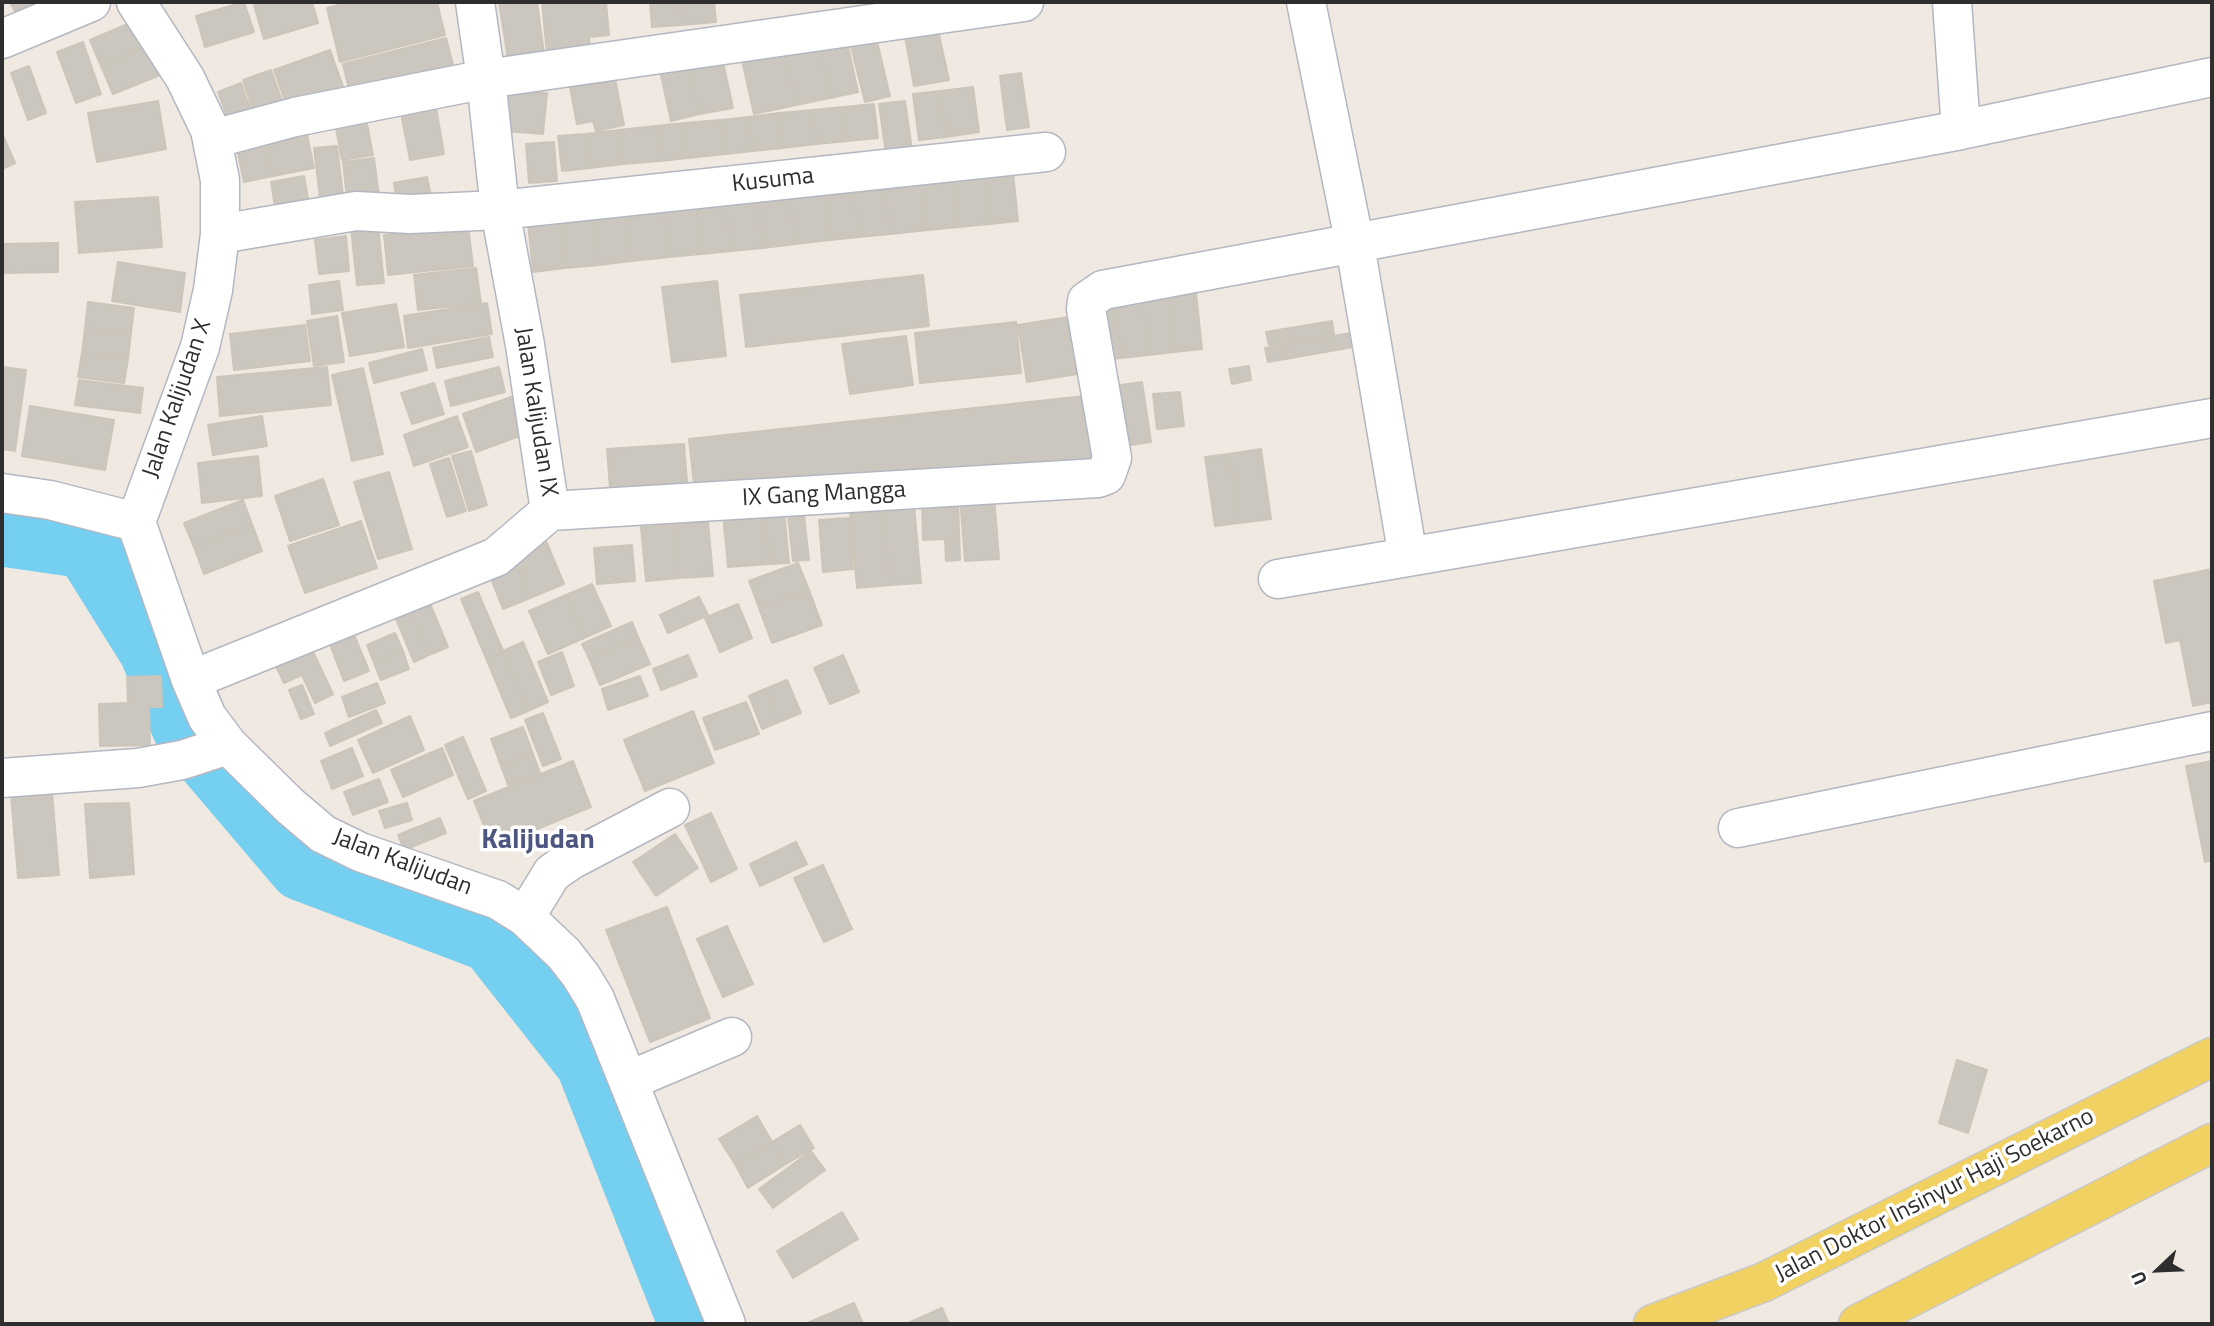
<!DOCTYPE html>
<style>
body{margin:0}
#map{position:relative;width:2214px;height:1326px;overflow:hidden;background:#efe9e1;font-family:"Titillium Web",sans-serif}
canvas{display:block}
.frame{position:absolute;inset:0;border:4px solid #2e2e2e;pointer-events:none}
.north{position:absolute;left:2123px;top:1235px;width:70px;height:70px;-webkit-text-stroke:5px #fff;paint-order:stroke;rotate:247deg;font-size:19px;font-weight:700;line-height:28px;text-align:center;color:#2e2e2e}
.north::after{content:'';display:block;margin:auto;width:24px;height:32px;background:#2e2e2e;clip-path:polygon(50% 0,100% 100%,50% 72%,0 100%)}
</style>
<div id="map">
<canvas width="2214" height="1326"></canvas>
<div class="frame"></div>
<div class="north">U</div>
</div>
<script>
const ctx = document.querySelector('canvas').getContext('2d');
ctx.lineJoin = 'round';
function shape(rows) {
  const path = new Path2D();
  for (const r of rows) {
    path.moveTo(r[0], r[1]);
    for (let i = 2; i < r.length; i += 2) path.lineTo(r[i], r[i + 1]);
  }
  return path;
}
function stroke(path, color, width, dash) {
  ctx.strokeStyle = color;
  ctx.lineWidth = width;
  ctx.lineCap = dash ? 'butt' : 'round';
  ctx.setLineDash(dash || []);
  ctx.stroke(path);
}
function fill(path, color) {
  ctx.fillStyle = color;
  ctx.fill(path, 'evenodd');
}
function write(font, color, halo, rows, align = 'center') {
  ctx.font = font + ' "Titillium Web",sans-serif';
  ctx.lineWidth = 7;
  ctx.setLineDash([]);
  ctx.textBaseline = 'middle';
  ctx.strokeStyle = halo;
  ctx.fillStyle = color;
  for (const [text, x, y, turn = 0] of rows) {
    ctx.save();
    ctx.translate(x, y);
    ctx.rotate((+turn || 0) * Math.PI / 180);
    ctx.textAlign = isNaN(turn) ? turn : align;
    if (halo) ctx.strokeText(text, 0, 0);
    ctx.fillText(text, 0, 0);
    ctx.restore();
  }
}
const river = shape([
 [2,534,86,546,151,650,187,734,301,868,491,940,588,1063,691,1324]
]);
const building = shape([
 [16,2,70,2,22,24,11,4,16,2],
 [244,2,254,32,205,47,196,16,244,2],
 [253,2,312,2,318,23,264,39,253,2],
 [350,2,437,2,445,35,340,62,327,8,350,2],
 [499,2,537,2,544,54,508,59,499,2],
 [542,2,606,2,609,35,589,37,590,51,547,54,542,2],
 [650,2,680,2,682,25,652,27,650,2],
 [680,2,714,2,716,22,682,25,680,2],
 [137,20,148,46,101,66,90,40,137,20],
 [937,26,949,80,914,86,905,36,937,26],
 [874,29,890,96,865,102,848,35,874,29],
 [845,33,858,92,830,98,818,39,845,33],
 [446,38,456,76,352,102,343,64,446,38],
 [818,39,830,98,796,105,784,47,818,39],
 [83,42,101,94,76,103,57,52,83,42],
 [148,46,160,75,113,94,101,66,148,46],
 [784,47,796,105,754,114,741,56,784,47],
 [330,50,345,92,289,112,274,70,330,50],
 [721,53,733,108,699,114,688,60,721,53],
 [688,60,699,114,671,121,659,66,688,60],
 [612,64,624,125,596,131,593,121,577,124,570,87,583,85,580,70,612,64],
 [29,66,46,113,28,120,11,73,29,66],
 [271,70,286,112,257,122,243,80,271,70],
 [1021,73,1029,127,1007,130,1000,76,1021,73],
 [241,83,254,119,231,127,218,92,241,83],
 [973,87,979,132,946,137,940,91,973,87],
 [508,90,547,93,543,134,505,131,508,90],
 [940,91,946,137,919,140,913,94,940,91],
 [158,101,166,149,97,162,88,113,158,101],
 [905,101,913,157,887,161,879,104,905,101],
 [874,104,878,138,847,141,844,107,874,104],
 [436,107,444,154,410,160,401,113,436,107],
 [844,107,847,141,817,144,813,110,844,107],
 [364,108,373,155,342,160,333,113,364,108],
 [813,110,817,144,782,148,779,113,813,110],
 [779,113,782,148,753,151,749,117,779,113],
 [749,117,753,151,725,154,721,120,749,117],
 [721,120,725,154,688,158,684,123,721,120],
 [684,123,688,158,660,161,656,126,684,123],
 [656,126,660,161,623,164,619,130,656,126],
 [306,130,314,168,273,176,265,138,306,130],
 [619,130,623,164,590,168,586,134,619,130],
 [2,133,15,163,2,169,2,133],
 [586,134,590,168,562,171,558,136,586,134],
 [265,138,273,176,244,182,236,144,265,138],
 [554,142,557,181,529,183,526,144,554,142],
 [337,146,344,204,321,206,314,148,337,146],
 [374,158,380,203,348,208,343,162,374,158],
 [1013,172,1018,221,990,224,985,175,1013,172],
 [985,175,990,224,959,227,954,179,985,175],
 [304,176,311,214,277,220,271,182,304,176],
 [427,177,432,201,398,207,394,183,427,177],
 [954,179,959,227,928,230,922,182,954,179],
 [922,182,928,230,890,234,884,186,922,182],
 [884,186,890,234,859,237,853,189,884,186],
 [853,189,859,237,830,240,825,192,853,189],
 [825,192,830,240,795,244,790,196,825,192],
 [790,196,795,244,763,248,758,199,790,196],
 [158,197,162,247,79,253,75,202,158,197],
 [758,199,763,248,731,251,726,203,758,199],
 [726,203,731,251,701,254,696,206,726,203],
 [696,206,701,254,669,257,663,208,696,206],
 [663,208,669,257,631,261,626,213,663,208],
 [626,213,631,261,599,265,594,216,626,213],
 [594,216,599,265,565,268,559,219,594,216],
 [559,219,565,268,533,272,528,223,559,219],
 [378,225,384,283,357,285,351,228,378,225],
 [468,225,473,266,388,275,384,235,468,225],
 [346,236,349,271,319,274,315,240,346,236],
 [58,243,58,272,2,273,2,244,58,243],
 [118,262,185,273,180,312,112,301,118,262],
 [476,268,481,303,418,310,414,275,476,268],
 [923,275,929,326,746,347,740,295,923,275],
 [339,281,343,310,312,314,309,285,339,281],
 [717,281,726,356,672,362,662,287,717,281],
 [1196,293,1202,349,1174,352,1168,296,1196,293],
 [1168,296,1174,352,1149,355,1142,299,1168,296],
 [1142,299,1149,355,1121,358,1115,302,1142,299],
 [88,302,134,308,131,333,85,328,88,302],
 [1115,302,1121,358,1097,361,1090,305,1115,302],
 [487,303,492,334,408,348,404,316,487,303],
 [396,304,404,347,350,356,342,313,396,304],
 [1081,315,1090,372,1027,382,1018,325,1081,315],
 [337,316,344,362,314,366,307,321,337,316],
 [1332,321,1334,334,1269,345,1266,332,1332,321],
 [1016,322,1021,373,920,383,915,333,1016,322],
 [305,325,310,361,234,370,230,334,305,325],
 [85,328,131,333,128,359,82,353,85,328],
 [1362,331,1365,345,1268,362,1265,348,1362,331],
 [906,336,913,385,850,394,842,344,906,336],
 [489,337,493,357,437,368,433,348,489,337],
 [422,349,427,370,374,383,369,363,422,349],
 [82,353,128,359,124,383,78,377,82,353],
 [1249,366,1251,380,1232,384,1229,369,1249,366],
 [2,367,26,370,15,451,2,449,2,367],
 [327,367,331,405,220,416,217,377,327,367],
 [499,367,505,392,451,406,445,381,499,367],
 [363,368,383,454,352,461,332,375,363,368],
 [79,380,143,388,140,413,75,405,79,380],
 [1142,382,1151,442,1116,447,1107,387,1142,382],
 [434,383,444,414,412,424,401,393,434,383],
 [1180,392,1184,426,1157,429,1153,394,1180,392],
 [1094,395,1101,458,696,502,689,439,1094,395],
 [514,396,528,433,476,452,463,414,514,396],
 [30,406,114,420,105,470,22,456,30,406],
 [262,416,267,446,213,455,208,425,262,416],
 [457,416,468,447,414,466,404,435,457,416],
 [684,444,687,483,610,488,607,449,684,444],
 [1261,449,1271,519,1239,523,1229,454,1261,449],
 [471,451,487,505,469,511,452,456,471,451],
 [1229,454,1239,523,1215,526,1205,457,1229,454],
 [258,456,262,496,202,503,198,463,258,456],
 [449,458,466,511,447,517,430,464,449,458],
 [389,472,412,549,378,559,354,482,389,472],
 [323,479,339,525,290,541,275,496,323,479],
 [994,496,999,559,965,561,960,498,994,496],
 [958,499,960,560,946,561,945,539,923,540,922,500,958,499],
 [243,500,252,524,194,547,184,523,243,500],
 [914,505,921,583,890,585,883,507,914,505],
 [883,507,890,585,857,588,850,510,883,507],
 [784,510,789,563,769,564,765,512,784,510],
 [765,512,769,564,728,567,723,515,765,512],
 [804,515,809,560,793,561,788,516,804,515],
 [849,518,853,569,823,572,819,520,849,518],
 [361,521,377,568,305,593,288,546,361,521],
 [708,522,713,576,679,578,674,525,708,522],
 [252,524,262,551,204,574,194,547,252,524],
 [674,525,679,578,646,581,641,527,674,525],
 [546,541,564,584,530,598,513,554,546,541],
 [632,545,635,581,597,584,594,548,632,545],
 [513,554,530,598,503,609,486,566,513,554],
 [798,563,809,590,759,608,749,581,798,563],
 [2212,569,2212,634,2210,635,2212,647,2212,702,2193,706,2180,640,2166,643,2154,581,2212,569],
 [592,584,611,626,584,638,566,595,592,584],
 [424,589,448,647,429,655,405,598,424,589],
 [809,590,822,625,772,643,759,608,809,590],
 [478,592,503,651,486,658,461,599,478,592],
 [566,595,584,638,548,654,529,611,566,595],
 [699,597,708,615,668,633,660,615,699,597],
 [405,598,429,655,414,662,390,604,405,598],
 [738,604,752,638,720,652,705,618,738,604],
 [632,622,638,637,589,658,582,644,632,622],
 [353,632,369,671,344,681,329,642,353,632],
 [395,633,403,651,374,663,367,645,395,633],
 [638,637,650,664,600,685,589,658,638,637],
 [307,639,333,694,315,703,302,675,284,683,271,655,307,639],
 [523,642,548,702,528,711,503,651,523,642],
 [403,651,409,669,381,680,374,663,403,651],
 [503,651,528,711,511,718,486,658,503,651],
 [562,652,574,686,551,695,538,662,562,652],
 [688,655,697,676,661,690,653,669,688,655],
 [843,655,859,692,830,704,814,668,843,655],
 [161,676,162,707,149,707,150,745,100,746,99,704,128,703,127,677,161,676],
 [640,676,648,696,608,710,602,689,640,676],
 [787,680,801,713,779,722,765,689,787,680],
 [377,683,385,703,349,717,342,697,377,683],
 [302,685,314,714,301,719,289,690,302,685],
 [765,689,779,722,762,729,749,696,765,689],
 [746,702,759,734,715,750,703,718,746,702],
 [376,710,382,723,330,746,325,733,376,710],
 [693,711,714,763,645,791,624,740,693,711],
 [543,713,561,759,543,766,525,720,543,713],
 [410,716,424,750,373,773,358,740,410,716],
 [523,727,533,754,501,766,491,739,523,727],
 [463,737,486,791,468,799,445,745,463,737],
 [352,748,363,776,332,789,321,761,352,748],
 [442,748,453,775,403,797,391,770,442,748],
 [533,754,540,773,508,785,501,766,533,754],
 [573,761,591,807,493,847,474,801,573,761],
 [2212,761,2212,860,2205,862,2186,766,2212,761],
 [379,779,388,802,353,815,344,792,379,779],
 [52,792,59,875,18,878,11,794,52,792],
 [129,803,134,874,90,878,85,804,129,803],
 [407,803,412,820,385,828,379,811,407,803],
 [711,813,737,869,711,882,685,825,711,813],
 [440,818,446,833,404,850,398,835,440,818],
 [675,834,698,868,656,896,633,862,675,834],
 [796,842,807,864,760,886,750,864,796,842],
 [823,865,852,929,824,942,794,878,823,865],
 [667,907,710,1018,650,1042,606,930,667,907],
 [727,926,753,984,723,997,697,939,727,926],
 [1957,1060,1987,1070,1968,1133,1939,1123,1957,1060],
 [757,1116,772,1142,735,1164,719,1139,757,1116],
 [800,1125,814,1148,786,1164,772,1142,800,1125],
 [772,1142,786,1164,748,1188,735,1164,772,1142],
 [811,1151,825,1170,773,1208,759,1189,811,1151],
 [842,1212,858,1239,793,1278,777,1251,842,1212],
 [854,1303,863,1324,805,1324,854,1303],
 [942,1308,949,1324,906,1324,942,1308]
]);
const minor = shape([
 [1952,2,1961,130],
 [2,39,91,2],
 [213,139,295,117,486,79,1024,2],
 [220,234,356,211,410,214,500,210,1046,152],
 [2,493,50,500,136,522],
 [550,511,1098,478,1106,475,1112,458,1086,309,1087,301,1103,290,1961,130,2212,77],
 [136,522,191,680,207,717,228,745,290,806,323,834,360,852,498,900,525,917,564,954,581,976,595,999,726,1324],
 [136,522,200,347,213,290,220,234,220,180,210,130,185,78,136,2],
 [1408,557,2212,418],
 [1278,579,1408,557,1355,245,1306,2],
 [191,680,496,557,550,511,525,345,500,210,486,79,475,2],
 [2,778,138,768,182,760,228,745],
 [1738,828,2212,731],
 [525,917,552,873,571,860,670,808],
 [628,1081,732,1037]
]);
const major = shape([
 [1653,1324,1764,1282,2212,1057],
 [1858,1324,2212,1143]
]);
const streetNames = [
 ["Kusuma",773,181,-6],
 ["Jalan Kalijudan X",178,399,-71],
 ["Jalan Kalijudan IX",535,412,81],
 ["IX Gang Mangga",824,495,-3],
 ["Jalan Kalijudan",402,863,21],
 ["Jalan Doktor Insinyur Haji Soekarno",1935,1196,-27]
];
const quarterNames = [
 ["Kalijudan",538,841]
];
stroke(river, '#75cff0', 65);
fill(building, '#cbc7bf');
stroke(building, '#cbc5ba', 2);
stroke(minor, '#b4b7c1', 41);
stroke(major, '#c9c9c9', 41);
stroke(minor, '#fff', 38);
stroke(major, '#f2d163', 38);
write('24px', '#2e2e2e', '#fff', streetNames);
write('bold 28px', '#4d5680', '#fff', quarterNames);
</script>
